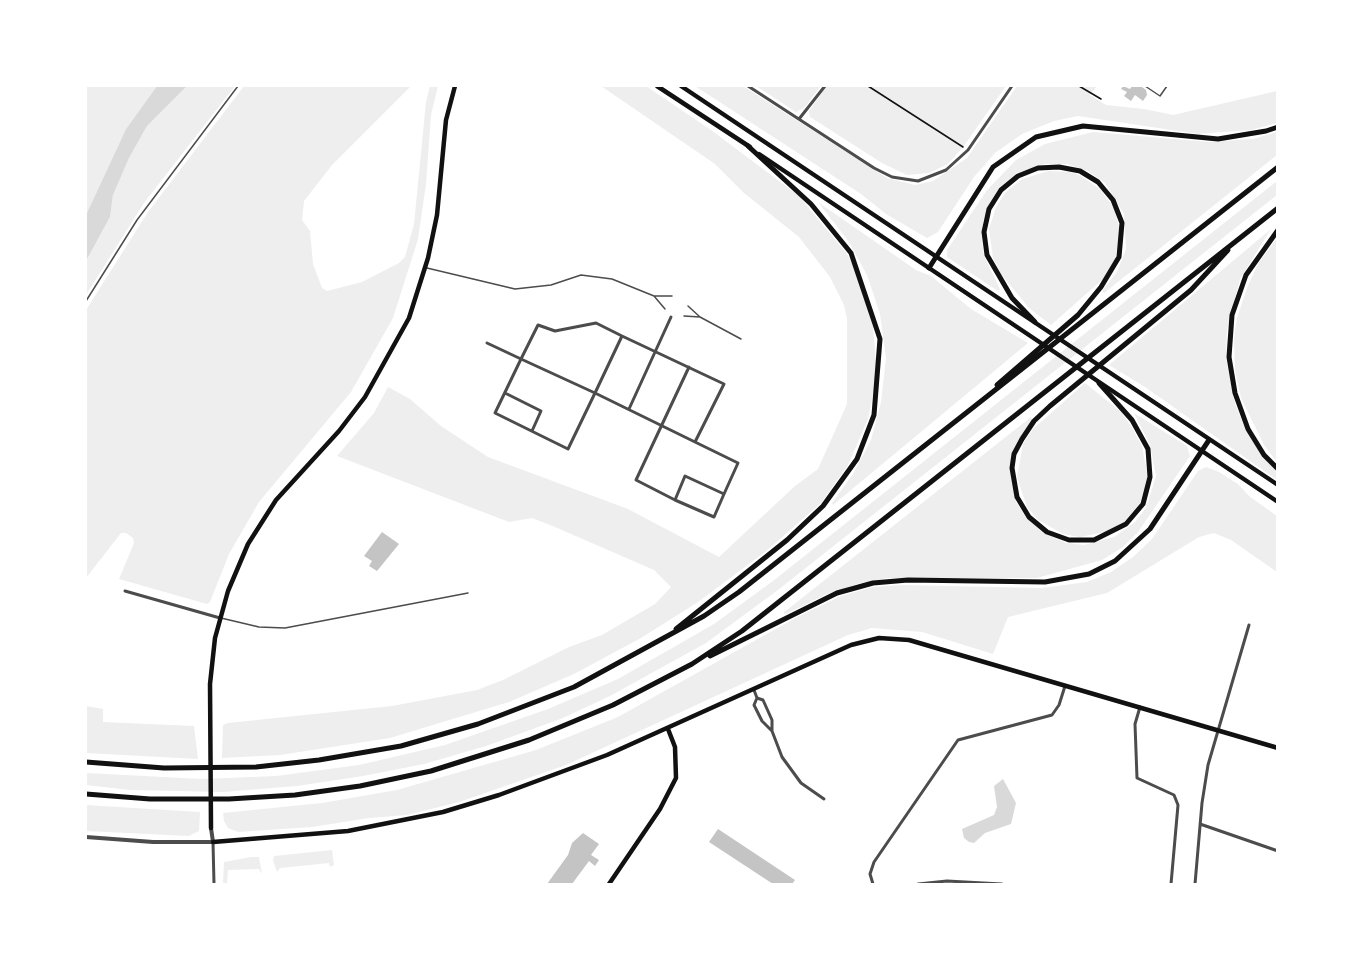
<!DOCTYPE html>
<style>
body{margin:0}
#map{position:relative;width:1363px;height:970px;overflow:hidden;background:#fff;font-family:"Titillium Web",sans-serif}
canvas{display:block}
.frame{position:absolute;inset:0;border:87px solid #fff;pointer-events:none}
</style>
<div id="map">
<canvas width="1363" height="970"></canvas>
<div class="frame"></div>
</div>
<script>
const ctx = document.querySelector('canvas').getContext('2d');
ctx.lineJoin = 'round';
function fill(path, color) {
  ctx.fillStyle = color;
  ctx.fill(path, 'evenodd');
}
function shape(rows) {
  const path = new Path2D();
  for (const r of rows) {
    path.moveTo(r[0], r[1]);
    for (let i = 2; i < r.length; i += 2) path.lineTo(r[i], r[i + 1]);
  }
  return path;
}
function stroke(path, color, width, dash) {
  ctx.strokeStyle = color;
  ctx.lineWidth = width;
  ctx.lineCap = dash ? 'butt' : 'round';
  ctx.setLineDash(dash || []);
  ctx.stroke(path);
}
const green = shape([
 [86,86,157,86,126,129,86,215],
 [187,86,235,86,144,203,86,295,86,261,110,217,113,195,129,158,147,126],
 [244,86,411,86,332,165,304,201,302,220,310,231,313,264,322,288,327,291,362,282,399,263,405,257,414,224,426,102,430,86,438,86,431,115,426,184,418,239,393,318,351,392,259,502,229,554,210,602,207,604,119,579,134,543,133,538,126,533,121,533,86,578,86,310,148,212],
 [601,86,646,86,711,130,799,196,847,254,854,267,873,327,876,365,875,384,868,419,848,465,821,503,765,552,698,602,641,638,574,674,509,702,390,738,280,755,222,758,223,725,228,723,392,706,477,690,503,680,569,647,602,635,655,604,671,587,654,570,555,527,532,518,509,522,337,456,374,413,388,387,410,399,441,426,488,457,628,509,719,557,795,486,818,469,847,404,847,319,844,305,830,277,799,237,744,193,715,164],
 [695,86,743,86,887,178,915,185,933,181,967,158,1017,86,1097,86,1090,95,1106,105,1144,109,1173,115,1277,91,1277,123,1251,130,1198,134,1078,116,1054,121,1022,134,995,153,974,177,938,232,927,238,886,214,861,194],
 [756,86,821,86,805,107,796,112],
 [827,86,1006,86,963,147,948,164,929,173,907,175,882,163,810,117,809,111],
 [1093,132,1210,142,1253,139,1277,132,1277,155,1104,293,1102,291,1117,272,1126,249,1124,214,1105,183,1088,171,1067,164,1045,164,1017,173,1001,186,990,202,983,221,982,242,984,256,1000,289,998,291,947,257,947,250,987,190,1016,160,1045,144],
 [1049,171,1070,172,1081,176,1100,189,1114,208,1120,231,1115,260,1102,280,1051,325,1029,308,1001,274,993,258,989,229,996,207,1006,192,1022,179],
 [1277,181,1277,195,778,590,706,643,610,696,563,718,486,746,424,764,363,776,297,786,223,792,130,790,86,785,86,773,202,779,276,776,359,765,445,745,548,709,618,679,714,624,773,581],
 [818,202,916,270,931,276,971,309,1028,343,833,505,832,503,853,474,871,440,881,402,886,358,880,314,867,275,849,242],
 [1271,229,1240,279,1227,330,1226,358,1235,404,1245,428,1277,473,1277,480,1145,387,1109,365],
 [1277,238,1277,462,1264,445,1241,398,1235,370,1234,338,1237,318,1247,288,1258,264],
 [1085,383,1120,411,1131,426,1142,446,1148,478,1140,503,1124,522,1110,531,1080,537,1063,534,1038,520,1027,507,1017,477,1023,444,1033,429],
 [1134,413,1187,446,1190,456,1138,532,1123,547,1102,560,1037,578,887,578,857,584,827,594,786,614,783,613,1031,417,1032,419,1014,448,1011,475,1016,502,1025,516,1041,531,1066,543,1084,545,1114,537,1135,522,1146,508,1156,476,1150,445],
 [1206,467,1219,472,1238,484,1249,496,1277,516,1277,572,1231,540,1214,533,1199,537,1107,593,1008,617,993,654,922,632,872,628,848,635,566,765,459,802,407,815,369,818,312,827,238,832,228,828,224,821,223,813,322,803,397,790,536,750,618,717,799,616,841,596,873,587,902,585,1042,588,1087,582,1111,572,1133,557,1152,539,1198,471],
 [86,706,103,709,103,722,194,726,198,759,86,753],
 [86,805,200,812,199,831,189,836,86,831],
 [332,850,334,865,330,867,329,863,280,868,277,872,273,860,274,856],
 [251,857,259,857,262,874,259,869,228,870,227,884,223,884,224,862]
]);
const water = shape([
 [157,86,187,86,147,126,129,158,113,195,110,217,86,261,86,215,126,129],
 [1003,779,1016,803,1011,824,985,833,974,843,969,842,964,838,962,829,994,815,997,807,994,786]
]);
const building = shape([
 [1123,86,1130,89,1132,86,1142,87,1146,90,1147,95,1143,101,1135,95,1131,101,1124,96,1127,92,1121,89],
 [382,532,399,544,377,571,369,566,372,561,364,556],
 [718,829,795,880,792,884,773,884,709,842],
 [583,833,599,844,591,855,599,860,595,866,589,861,572,884,547,884,568,855,572,843]
]);
const path = shape([
 [868,86,963,147],
 [1079,86,1101,99]
]);
const service = shape([
 [1145,86,1160,96,1167,86],
 [427,268,515,289,551,285,581,275,612,279,654,296],
 [86,301,137,220,238,86],
 [665,309,654,296,672,296],
 [684,316,700,317,688,306],
 [700,317,741,339],
 [221,618,259,627,285,628,468,593]
]);
const minor = shape([
 [748,86,874,168,892,177,918,181,946,170,968,150,1012,86],
 [799,119,825,86],
 [487,343,521,359,538,325,555,331,596,323,622,336,724,384,695,442,595,393,622,336],
 [521,359,595,393,568,449,495,413,521,359],
 [505,393,541,411,532,431],
 [629,409,671,317],
 [695,442,738,463,724,494],
 [675,500,714,517,724,494,685,476,675,500,636,480,689,367],
 [125,591,220,618],
 [754,690,757,698,754,705,762,721,772,731],
 [757,698,763,700,772,720,772,731,782,757,801,783,824,799],
 [1140,707,1135,724,1137,778,1174,795,1178,805,1171,884],
 [1200,824,1278,851],
 [213,842,214,884],
 [873,884,870,874,874,862,958,740,1052,715,1059,705,1065,686],
 [918,884,947,881,1002,884],
 [1195,884,1202,803,1208,765,1249,625]
]);
const tertiary = shape([
 [86,837,153,842,213,842,211,828]
]);
const secondary = shape([
 [211,828,210,684,215,638,228,591,248,544,276,500,339,431,365,397,409,318,428,258,437,215,446,120,455,86],
 [213,842,348,831,443,812,499,795,607,755,851,645,879,638,909,640,1278,748],
 [609,884,660,809,676,778,675,747,668,729]
]);
const primary = shape([
 [657,86,750,147],
 [681,86,1278,485],
 [759,154,1278,502]
]);
const motorway = shape([
 [1278,230,1246,275,1232,315,1229,357,1235,393,1248,429,1264,455,1278,469],
 [929,268,993,167,1036,137,1083,126,1218,139,1266,131,1278,127],
 [1099,383,1132,420,1148,449,1150,477,1143,504,1126,524,1094,540,1069,540,1047,532,1029,517,1017,497,1012,468,1014,454,1022,439,1034,421,1050,406,1191,290,1228,250],
 [997,385,1078,315,1101,287,1119,257,1122,223,1113,200,1098,182,1080,171,1059,167,1038,168,1018,176,1001,190,989,209,984,232,987,255,1012,298,1035,322],
 [676,629,787,540,823,506,857,459,874,415,880,339,851,253,811,204,748,146],
 [710,656,837,593,873,583,908,580,1045,582,1089,574,1115,561,1150,529,1209,440],
 [86,762,164,768,256,767,319,760,401,746,478,724,574,687,704,616,739,592,1278,167],
 [86,794,150,799,229,799,295,795,360,786,431,771,529,740,613,705,692,664,742,631,1278,208]
]);
fill(green, '#eee');
fill(water, '#d9d9d9');
fill(building, '#c4c4c4');
stroke(path, '#111', 1.5);
stroke(service, '#4c4c4c', 1.5);
stroke(minor, '#4c4c4c', 3);
stroke(tertiary, '#4c4c4c', 4);
stroke(secondary, '#111', 4.5);
stroke(primary, '#111', 4.5);
stroke(motorway, '#111', 5);
</script>
